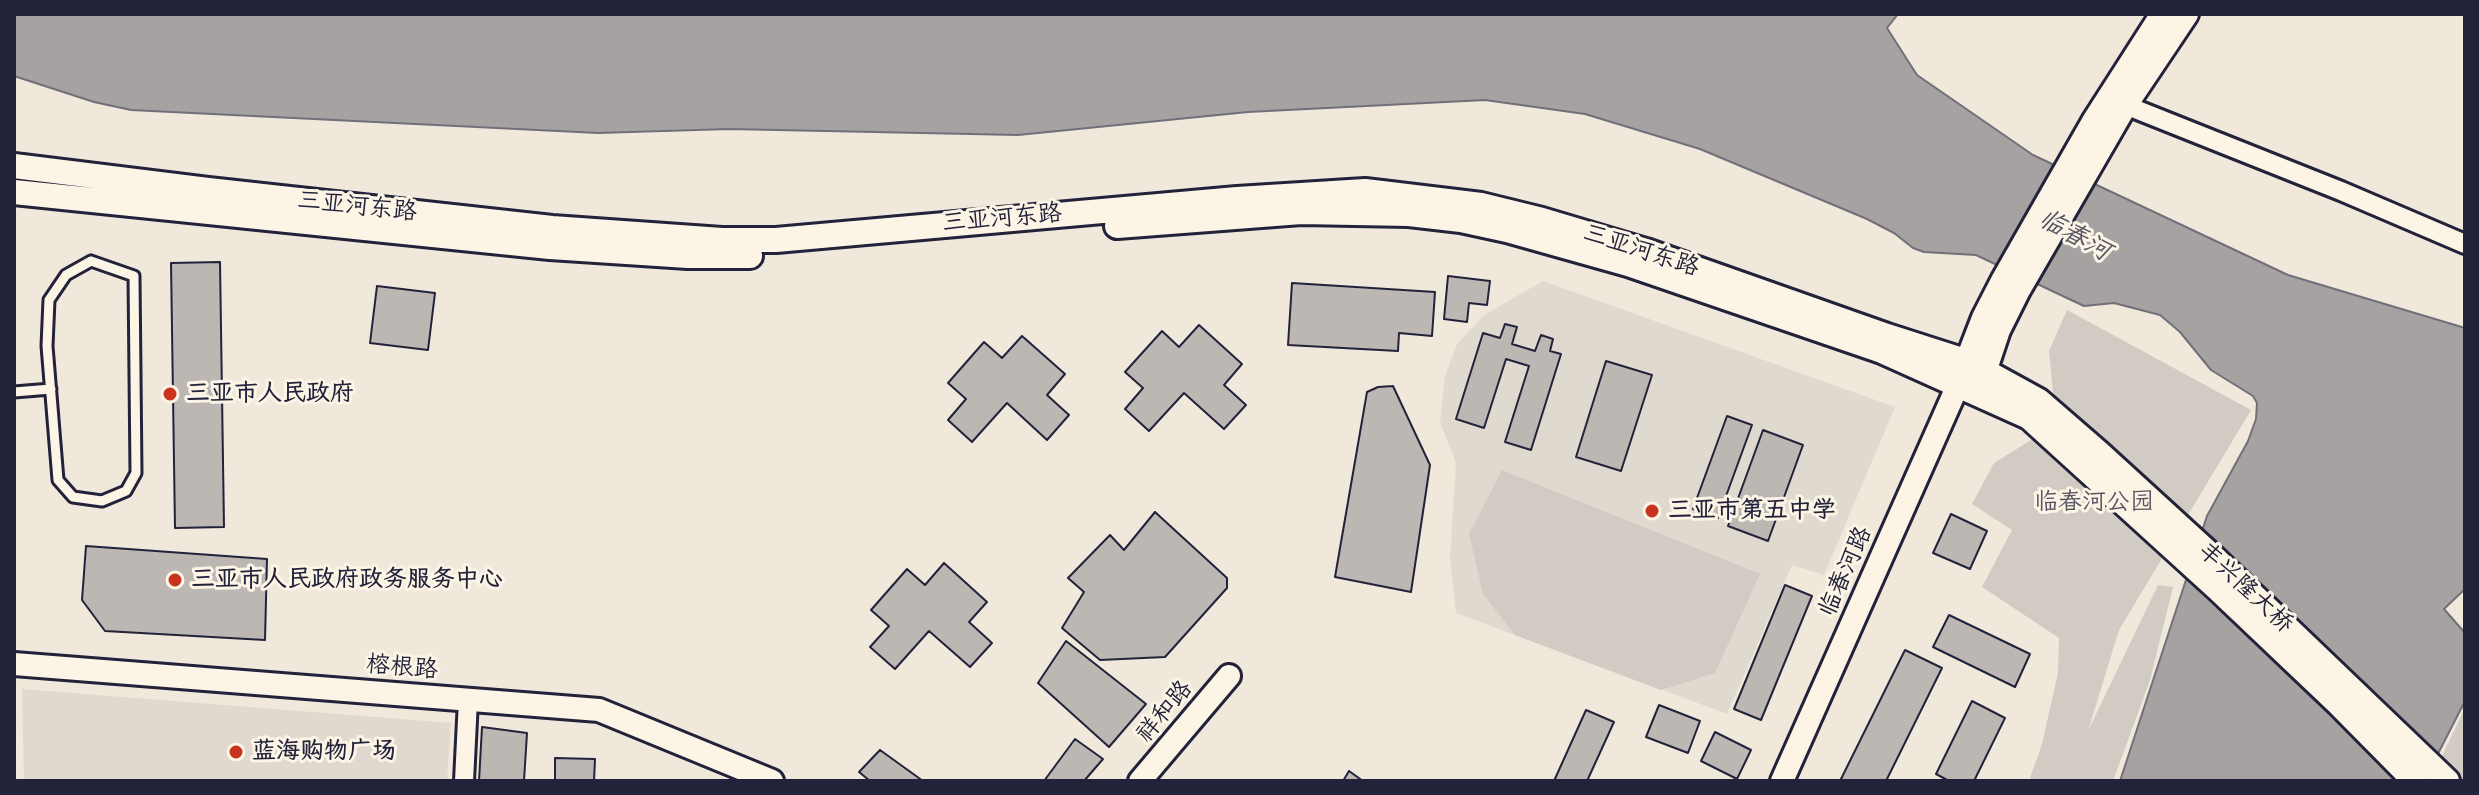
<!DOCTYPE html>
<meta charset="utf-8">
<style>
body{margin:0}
#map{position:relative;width:2479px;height:795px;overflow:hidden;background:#efe8db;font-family:Pangolin,sans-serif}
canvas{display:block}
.frame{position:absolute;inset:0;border:16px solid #22223b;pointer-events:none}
</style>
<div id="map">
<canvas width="2479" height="795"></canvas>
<div class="frame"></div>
</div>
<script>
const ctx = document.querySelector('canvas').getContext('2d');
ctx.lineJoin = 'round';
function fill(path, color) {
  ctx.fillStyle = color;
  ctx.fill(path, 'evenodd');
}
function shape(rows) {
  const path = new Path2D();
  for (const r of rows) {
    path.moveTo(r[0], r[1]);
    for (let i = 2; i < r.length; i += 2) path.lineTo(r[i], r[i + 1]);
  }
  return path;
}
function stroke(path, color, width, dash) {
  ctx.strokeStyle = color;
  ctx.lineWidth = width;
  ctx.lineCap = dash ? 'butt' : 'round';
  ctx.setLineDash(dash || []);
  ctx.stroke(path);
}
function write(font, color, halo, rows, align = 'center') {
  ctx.font = font + ' Pangolin,"LXGW WenKai TC",sans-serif';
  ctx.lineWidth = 6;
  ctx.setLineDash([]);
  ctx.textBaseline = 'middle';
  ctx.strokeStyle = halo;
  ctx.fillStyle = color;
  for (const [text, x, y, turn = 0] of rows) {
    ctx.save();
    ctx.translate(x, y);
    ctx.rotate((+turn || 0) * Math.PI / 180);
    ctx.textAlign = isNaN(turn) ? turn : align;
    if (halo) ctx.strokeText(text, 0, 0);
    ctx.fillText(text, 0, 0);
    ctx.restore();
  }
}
const built = shape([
 [1543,281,1895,407,1824,575,1792,565,1727,714,1456,613,1450,559,1456,463,1440,422,1445,376,1457,344,1484,315],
 [22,689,451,723,447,781,24,781]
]);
const green = shape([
 [2067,310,2251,410,2119,630,2088,731,2158,585,2173,587,2150,680,2113,781,2029,781,2042,744,2058,673,2059,638,1982,587,2012,530,1972,504,1994,463,2073,414,2054,402,2049,351],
 [1502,470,1760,574,1715,673,1661,690,1515,635,1483,594,1469,534],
 [2465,708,2465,781,2430,781]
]);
const water = shape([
 [14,14,1898,14,1887,28,1917,75,2033,155,2288,275,2465,328,2465,589,2444,609,2465,633,2465,701,2424,781,2120,781,2207,516,2248,441,2256,419,2257,403,2253,396,2211,370,2180,332,2160,315,2114,303,2084,306,1976,255,1924,252,1913,248,1894,233,1867,219,1700,149,1585,114,1485,100,1248,112,1018,135,729,129,598,133,131,110,94,102,14,76,14,14]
]);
const building = shape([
 [220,262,224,527,175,528,171,263,220,262],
 [1448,276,1490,281,1487,305,1469,303,1467,322,1444,319,1448,276],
 [1292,283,1435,292,1432,336,1399,333,1398,351,1288,345,1292,283],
 [377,286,435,293,428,350,370,343,377,286],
 [1505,324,1517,327,1512,344,1535,351,1541,335,1553,339,1550,351,1561,354,1531,450,1505,442,1529,366,1506,359,1484,428,1456,419,1483,333,1500,338,1505,324],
 [1199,325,1242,364,1224,385,1246,405,1224,429,1184,393,1149,431,1125,409,1143,388,1125,372,1162,331,1179,347,1199,325],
 [1022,336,1065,374,1047,395,1069,415,1047,440,1007,403,972,442,948,420,966,399,948,383,984,342,1002,358,1022,336],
 [1606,361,1652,375,1621,471,1576,457,1606,361],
 [1393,386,1430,465,1411,592,1335,577,1367,392,1378,387,1393,386],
 [1727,416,1752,425,1718,518,1693,509,1727,416],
 [1763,430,1803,445,1768,541,1728,526,1763,430],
 [1155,512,1227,578,1227,588,1165,657,1100,660,1062,628,1084,592,1068,578,1110,535,1124,550,1155,512],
 [1951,514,1987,531,1970,569,1933,553,1951,514],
 [86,546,267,559,265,640,105,631,82,600,86,546],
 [944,563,987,602,969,622,992,643,970,667,929,631,895,669,870,647,889,626,871,610,907,569,925,585,944,563],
 [1785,585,1812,596,1761,720,1734,709,1785,585],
 [1949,615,2030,654,2015,687,1933,647,1949,615],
 [1066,641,1146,704,1109,747,1038,683,1066,641],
 [1905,650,1942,668,1886,781,1840,781,1905,650],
 [1972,701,2005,718,1974,781,1949,781,1936,774,1972,701],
 [1659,705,1700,721,1688,753,1646,737,1659,705],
 [1586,710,1614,722,1587,781,1554,781,1586,710],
 [482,727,527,733,524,781,479,781,482,727],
 [1715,732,1751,750,1737,779,1701,761,1715,732],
 [1075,739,1103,759,1084,781,1044,781,1075,739],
 [880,750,923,781,870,781,859,772,880,750],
 [555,758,595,759,594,781,555,781,555,758],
 [1349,771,1363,781,1343,781,1349,771]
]);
const service = shape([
 [91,261,134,276,136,473,126,491,102,501,73,497,58,480,47,346,49,300,66,275,91,261],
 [14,392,51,389]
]);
const minor = shape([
 [2125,105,2341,191,2465,244],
 [464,781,468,700]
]);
const tertiary = shape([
 [14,664,599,710,772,781],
 [1140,781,1229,676],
 [1782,781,1958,385]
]);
const secondary = shape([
 [14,166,208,190,552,228,722,240,776,240,1237,199,1365,191,1481,205,1542,220,1646,251,1887,336,1968,362,2039,401,2099,453,2214,558,2447,781],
 [14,192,550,247,688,256,750,256],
 [1117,226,1301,212,1409,214,1461,220,1507,230,1628,264,1882,351,2029,417,2218,589,2338,703,2415,781],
 [1962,375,1984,318,2003,281,2095,120,2163,14],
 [1971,378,1985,369,1998,330,2018,290,2125,105,2186,14]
]);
const markers = [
 [170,394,8,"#c8321e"],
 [1652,511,8,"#c8321e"],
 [175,580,8,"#c8321e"],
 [236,752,8,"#c8321e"]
];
const streetNames = [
 ["三亚河东路",357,207,6],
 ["三亚河东路",1002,219,-5],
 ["三亚河东路",1641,251,18],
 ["临春河路",1846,572,-66],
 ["丰兴隆大桥",2245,588,43],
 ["榕根路",402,668,5],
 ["祥和路",1165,712,-50]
];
const poiNames = [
 ["三亚市人民政府",186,394],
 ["三亚市第五中学",1668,511],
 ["三亚市人民政府政务服务中心",191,580],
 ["蓝海购物广场",252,752]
];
const parkNames = [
 ["临春河公园",2094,503]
];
const waterNames = [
 ["临春河",2074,236,29]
];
fill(built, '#e0d9cf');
fill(green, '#d1cbc3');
fill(water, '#a6a2a2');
stroke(water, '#716f79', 2);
fill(building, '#bcb7b3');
stroke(building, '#22223b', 2);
stroke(service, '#22223b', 15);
stroke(minor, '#22223b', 24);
stroke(tertiary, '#22223b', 28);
stroke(secondary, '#22223b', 30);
stroke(service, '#fcf5e5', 9);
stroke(minor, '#fcf5e5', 18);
stroke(tertiary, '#fcf5e5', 22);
stroke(secondary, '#fcf5e5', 24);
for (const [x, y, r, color] of markers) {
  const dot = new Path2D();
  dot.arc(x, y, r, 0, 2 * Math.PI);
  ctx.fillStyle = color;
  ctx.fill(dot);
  stroke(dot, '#fcf5e5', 3);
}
write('24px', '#22223b', '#fcf5e5', streetNames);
write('bold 24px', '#22223b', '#fcf5e5', poiNames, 'left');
write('24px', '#575564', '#fcf5e5', parkNames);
write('italic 26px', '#575564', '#fcf5e5', waterNames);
</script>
